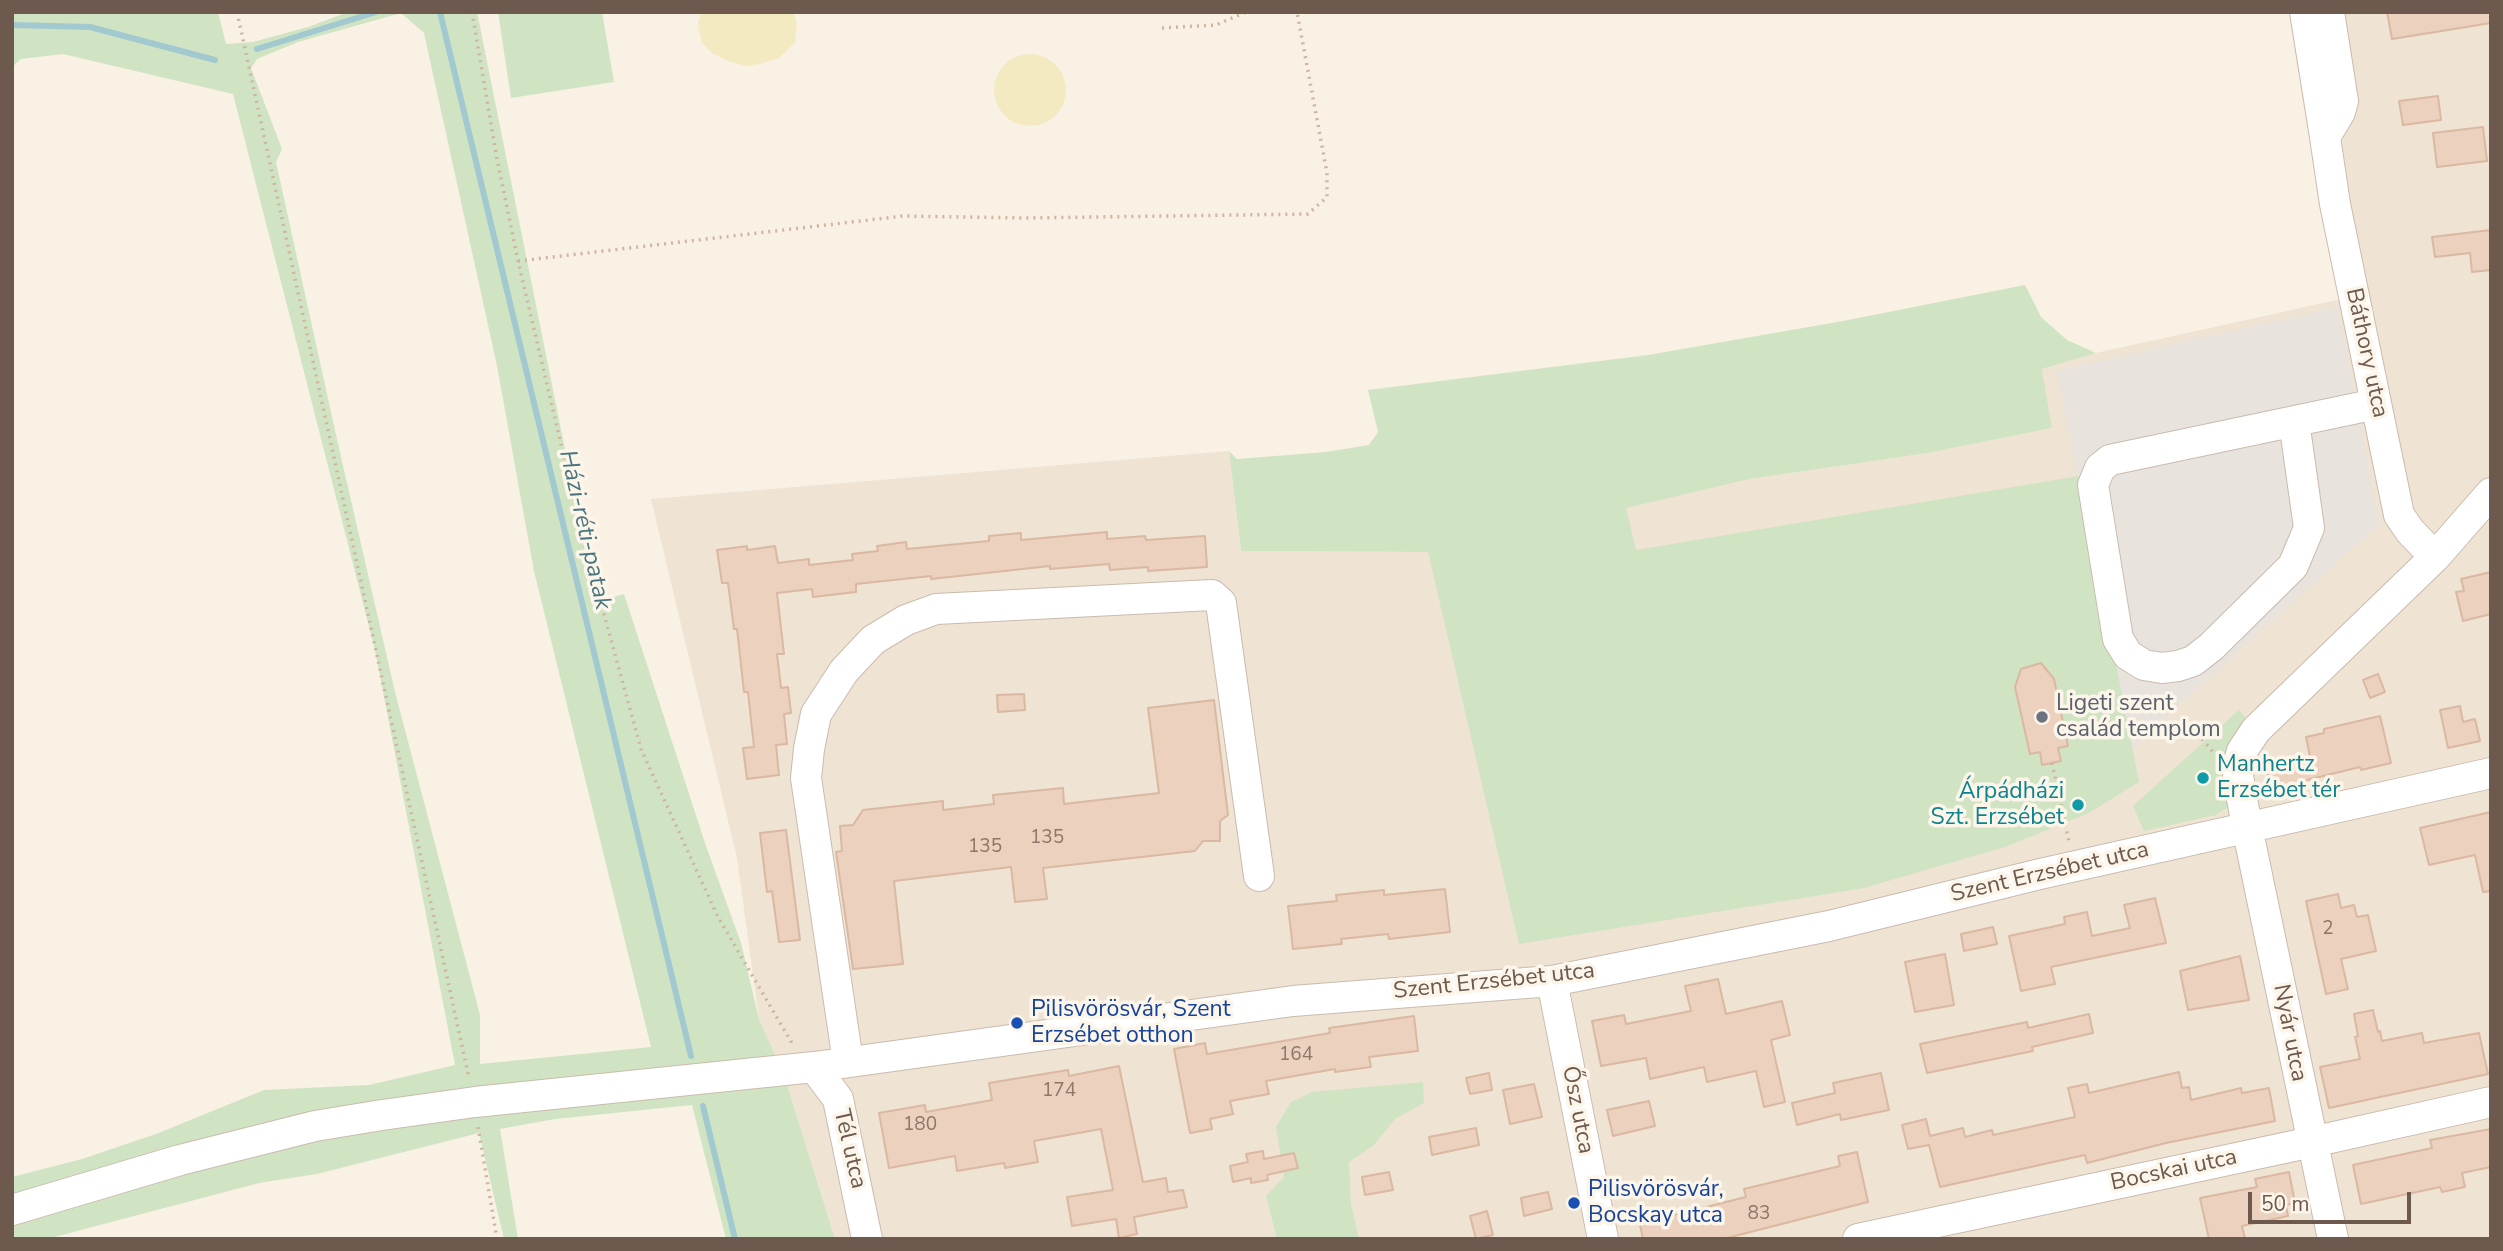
<!DOCTYPE html>
<meta charset="utf-8">
<style>
body{margin:0}
#map{position:relative;width:2503px;height:1251px;overflow:hidden;background:#f9f1e3;font-family:"Nunito Sans",sans-serif}
canvas{display:block}
.frame{position:absolute;inset:0;border:14px solid #6d594d;pointer-events:none}
.scale{position:absolute;left:2248px;top:1192px;width:163px;height:32px;box-sizing:border-box;border:4px solid #6d594d;border-top:0;padding-left:9px;font-size:21px;line-height:24px;white-space:nowrap;color:#6d594d;-webkit-text-stroke:5px #fcf5e9;paint-order:stroke}
</style>
<div id="map">
<canvas width="2503" height="1251"></canvas>
<div class="frame"></div>
<div class="scale">50 m</div>
</div>
<script>
const ctx = document.querySelector('canvas').getContext('2d');
ctx.lineJoin = 'round';
function fill(path, color) {
  ctx.fillStyle = color;
  ctx.fill(path, 'evenodd');
}
function shape(rows) {
  const path = new Path2D();
  for (const r of rows) {
    if (r.length === 3) {
      path.moveTo(r[0] + r[2], r[1]);
      path.arc(r[0], r[1], r[2], 0, 2 * Math.PI);
      continue;
    }
    path.moveTo(r[0], r[1]);
    for (let i = 2; i < r.length; i += 2) path.lineTo(r[i], r[i + 1]);
  }
  return path;
}
function stroke(path, color, width, dash) {
  ctx.strokeStyle = color;
  ctx.lineWidth = width;
  ctx.lineCap = dash ? 'butt' : 'round';
  ctx.setLineDash(dash || []);
  ctx.stroke(path);
}
function write(font, color, halo, rows, align = 'center') {
  ctx.font = font + ' "Nunito Sans",sans-serif';
  ctx.lineWidth = 7;
  ctx.setLineDash([]);
  ctx.textBaseline = 'middle';
  ctx.strokeStyle = halo;
  ctx.fillStyle = color;
  for (const [text, x, y, turn = 0] of rows) {
    ctx.save();
    ctx.translate(x, y);
    ctx.rotate((+turn || 0) * Math.PI / 180);
    ctx.textAlign = isNaN(turn) ? turn : align;
    if (halo) ctx.strokeText(text, 0, 0);
    ctx.fillText(text, 0, 0);
    ctx.restore();
  }
}
const residential = shape([
 [2292,12,2491,12,2491,1239,835,1239,784,1075,759,1019,737,858,651,499,1229,451,1241,551,1427,552,1750,479,1928,453,2052,428,2042,369,2096,353,2346,298]
]);
const industrial = shape([
 [2338,307,2379,524,2132,748,2057,371]
]);
const green = shape([
 [12,12,218,12,226,44,253,42,308,27,348,12,477,12,573,489,603,600,624,594,706,846,741,943,759,1019,784,1075,835,1239,726,1239,692,1105,555,1119,500,1129,518,1239,504,1239,479,1133,317,1174,259,1183,47,1239,12,1239,12,1177,82,1159,156,1134,264,1090,369,1085,455,1065,375,650,233,94,63,54,21,59,12,67],
 [401,13,424,33,497,366,534,571,651,1047,480,1064,480,1015,395,692,336,435,276,162,282,149,251,68,257,59,298,42],
 [498,12,602,12,614,82,511,98],
 [2025,285,2041,317,2067,340,2096,353,2042,369,2052,428,1928,453,1750,479,1626,508,1636,550,2079,476,2139,782,2089,813,2005,847,1864,888,1519,944,1428,552,1241,551,1229,451,1237,459,1326,452,1369,445,1378,432,1368,390,1648,355,1843,321],
 [2239,710,2249,722,2231,805,2216,815,2144,831,2133,806],
 [1423,1082,1424,1103,1395,1119,1374,1145,1349,1162,1351,1204,1359,1239,1277,1239,1266,1196,1284,1177,1276,1127,1291,1102,1312,1092]
]);
const sand = shape([
 [701,12,794,12,797,25,795,43,779,58,760,64,745,66,727,61,712,53,702,43,698,25],
 [1030,90,36]
]);
const stream = shape([
 [440,12,691,1056],
 [12,25,90,27,215,60],
 [257,49,376,12],
 [703,1106,735,1239]
]);
const building = shape([
 [2387,12,2491,12,2491,23,2392,39,2387,12],
 [2438,96,2441,120,2403,125,2399,101,2438,96],
 [2483,127,2487,161,2437,167,2433,133,2483,127],
 [2491,230,2491,270,2472,272,2470,253,2435,257,2432,237,2491,230],
 [1107,532,1107,539,1145,536,1146,540,1205,536,1207,567,1148,571,1148,567,1110,570,1109,564,1050,569,1050,566,931,579,931,576,856,584,856,592,813,597,812,589,777,593,784,654,777,654,781,688,788,687,791,713,784,714,787,744,776,745,779,775,747,779,743,748,754,747,748,692,744,692,737,629,734,629,728,583,722,583,717,550,747,546,747,550,775,546,778,563,809,559,809,565,853,560,852,554,878,551,877,546,906,542,907,549,989,541,989,536,1021,533,1021,540,1107,532],
 [2491,572,2491,614,2463,621,2456,592,2464,591,2461,579,2491,572],
 [2041,663,2054,679,2068,746,2058,748,2061,761,2042,765,2040,752,2030,754,2015,687,2021,669,2041,663],
 [2378,674,2385,692,2370,698,2363,680,2378,674],
 [1024,694,1025,710,998,712,997,695,1024,694],
 [1214,700,1228,815,1220,821,1220,841,1203,841,1195,851,1043,868,1047,899,1015,902,1011,867,894,881,903,964,853,969,836,852,842,851,840,826,853,825,863,810,943,801,943,810,994,804,993,795,1063,788,1064,804,1159,793,1148,708,1214,700],
 [2460,706,2463,722,2475,719,2480,741,2448,748,2440,710,2460,706],
 [2380,716,2391,763,2361,770,2360,767,2303,781,2305,790,2272,796,2266,767,2310,757,2306,737,2324,733,2324,729,2380,716],
 [2491,812,2491,891,2483,892,2475,855,2429,865,2420,828,2491,812],
 [786,830,800,940,779,942,772,891,767,892,760,833,786,830],
 [1445,889,1450,932,1389,939,1388,934,1341,939,1342,944,1293,949,1288,906,1337,901,1336,895,1384,890,1384,895,1445,889],
 [2338,894,2341,908,2354,905,2357,917,2368,915,2376,951,2341,959,2348,989,2326,994,2306,901,2338,894],
 [2155,898,2166,943,2051,967,2055,984,2021,991,2009,936,2065,924,2064,917,2087,912,2092,936,2130,928,2124,905,2155,898],
 [1993,927,1997,944,1964,951,1961,934,1993,927],
 [1945,954,1954,1005,1915,1012,1905,962,1945,954],
 [2240,956,2249,1000,2188,1010,2180,971,2240,956],
 [1718,979,1726,1014,1782,1001,1790,1035,1771,1040,1785,1102,1764,1107,1756,1071,1707,1082,1704,1067,1650,1079,1646,1058,1601,1066,1592,1021,1624,1015,1626,1024,1691,1011,1685,986,1718,979],
 [2373,1010,2378,1032,2380,1031,2382,1041,2422,1033,2424,1043,2479,1033,2488,1074,2329,1108,2320,1067,2360,1059,2355,1037,2358,1036,2354,1014,2373,1010],
 [2089,1014,2093,1033,2032,1047,2033,1051,1927,1073,1920,1044,2027,1022,2028,1028,2089,1014],
 [1414,1016,1418,1051,1369,1057,1371,1067,1335,1072,1335,1069,1266,1081,1269,1094,1230,1101,1233,1114,1210,1119,1212,1129,1190,1133,1174,1049,1205,1043,1207,1054,1330,1033,1329,1028,1414,1016],
 [1119,1066,1143,1182,1166,1178,1168,1192,1183,1190,1187,1207,1134,1217,1137,1234,1119,1238,1116,1219,1072,1226,1067,1197,1113,1190,1101,1129,1034,1141,1038,1162,1005,1168,1004,1163,957,1171,955,1156,889,1168,879,1113,925,1105,926,1112,992,1100,989,1083,1068,1070,1069,1076,1119,1066],
 [2179,1072,2182,1088,2189,1087,2191,1100,2241,1088,2242,1093,2269,1088,2275,1121,2166,1143,2087,1163,2085,1155,1940,1187,1929,1145,1908,1149,1902,1125,1926,1119,1930,1136,1963,1128,1965,1137,1992,1130,1993,1135,2075,1117,2068,1088,2087,1084,2089,1093,2179,1072],
 [1489,1073,1492,1090,1470,1094,1466,1078,1489,1073],
 [1881,1073,1889,1110,1841,1120,1840,1114,1797,1125,1792,1103,1835,1093,1833,1083,1881,1073],
 [1534,1084,1542,1117,1510,1124,1503,1090,1534,1084],
 [1649,1101,1655,1126,1613,1136,1607,1110,1649,1101],
 [1476,1128,1479,1145,1432,1155,1429,1137,1476,1128],
 [2491,1129,2491,1167,2462,1173,2465,1187,2442,1192,2440,1187,2361,1204,2353,1165,2432,1148,2430,1140,2491,1129],
 [1263,1151,1264,1159,1294,1153,1298,1168,1267,1175,1268,1180,1251,1183,1251,1178,1233,1182,1230,1166,1248,1162,1246,1154,1263,1151],
 [1857,1152,1868,1202,1723,1239,1643,1239,1638,1216,1665,1210,1666,1217,1746,1197,1744,1189,1840,1166,1838,1156,1857,1152],
 [1389,1172,1393,1190,1365,1195,1362,1177,1389,1172],
 [2289,1172,2295,1203,2286,1205,2288,1216,2242,1226,2245,1239,2209,1239,2200,1198,2257,1187,2255,1179,2289,1172],
 [1548,1192,1552,1209,1524,1216,1521,1198,1548,1192],
 [1487,1211,1493,1235,1476,1239,1470,1216,1487,1211]
]);
const path = shape([
 [237,12,469,1078],
 [472,12,497,159,518,261,584,542,641,749,718,917,793,1045],
 [1162,28,1216,25,1246,12],
 [518,261,903,216,1026,218,1308,214,1327,197,1327,173,1297,12],
 [2202,739,2214,753],
 [2052,763,2069,842],
 [478,1127,497,1239]
]);
const minor = shape([
 [2305,12,2325,137],
 [2329,12,2343,101,2340,112,2325,137,2335,204,2399,515,2410,531,2435,557],
 [2294,421,2309,528,2293,566,2211,647,2193,661,2178,666,2162,668,2144,665,2128,655,2118,639,2093,485,2100,468,2110,460,2376,404],
 [1552,981,1603,1239],
 [848,1062,806,778,809,749,816,714,844,671,873,640,906,620,936,609,1212,595,1221,603,1259,876],
 [814,1067,838,1099,867,1239],
 [12,1210,180,1160,315,1126,382,1115,475,1102,814,1067,1293,1001,1552,981,1829,926,2040,874,2491,773],
 [1858,1239,2312,1142,2491,1102],
 [2333,1239,2247,827,2238,776,2239,762,2242,751,2256,730,2435,557,2491,493]
]);
const markers = [
 [2042,717,7,"#6b7280"],
 [2203,778,7,"#0f9aa8"],
 [2078,805,7,"#0f9aa8"],
 [1017,1023,7,"#1a4fb4"],
 [1574,1203,7,"#1a4fb4"]
];
const numberNames = [
 ["135",1047,838],
 ["135",985,847],
 ["2",2328,929],
 ["164",1296,1055],
 ["174",1059,1091],
 ["180",920,1125],
 ["83",1759,1214]
];
const streetNames = [
 ["Báthory utca",2366,353,78],
 ["Szent Erzsébet utca",2050,873,-13],
 ["Szent Erzsébet utca",1494,982,-6],
 ["Nyár utca",2289,1033,79],
 ["Ősz utca",1577,1110,79],
 ["Tél utca",849,1149,77],
 ["Bocskai utca",2174,1171,-12]
];
const worshipNames = [
 ["Ligeti szent",2056,704],
 ["család templom",2056,730]
];
const cultureNames = [
 ["Manhertz",2217,765],
 ["Erzsébet tér",2217,791],
 ["Árpádházi",2064,792,"right"],
 ["Szt. Erzsébet",2064,818,"right"]
];
const transitNames = [
 ["Pilisvörösvár, Szent",1031,1010],
 ["Erzsébet otthon",1031,1036],
 ["Pilisvörösvár,",1588,1190],
 ["Bocskay utca",1588,1216]
];
const waterNames = [
 ["Házi-réti-patak",584,530,77]
];
fill(residential, '#efe3d3');
fill(industrial, '#e9e3dd');
fill(green, '#d0e4c4');
fill(sand, '#f4eac2');
stroke(stream, '#a2c8d0', 6);
fill(building, '#ebd1be');
stroke(building, '#dbb8a1', 2);
stroke(minor, '#cabbae', 32);
stroke(path, '#cfb4a2', 3.5, [2, 5]);
stroke(minor, '#fff', 30);
for (const [x, y, r, color] of markers) {
  const dot = new Path2D();
  dot.arc(x, y, r, 0, 2 * Math.PI);
  ctx.fillStyle = color;
  ctx.fill(dot);
  stroke(dot, '#fcf5e9', 2.5);
}
write('19px', '#8c7769', null, numberNames);
write('23px', '#6d594d', '#fcf5e9', streetNames);
write('23px', '#5b616d', '#fcf5e9', worshipNames, 'left');
write('23px', '#0d838f', '#fcf5e9', cultureNames, 'left');
write('23px', '#164399', '#fcf5e9', transitNames, 'left');
write('italic 24px', '#4a747e', '#fcf5e9', waterNames);
</script>
